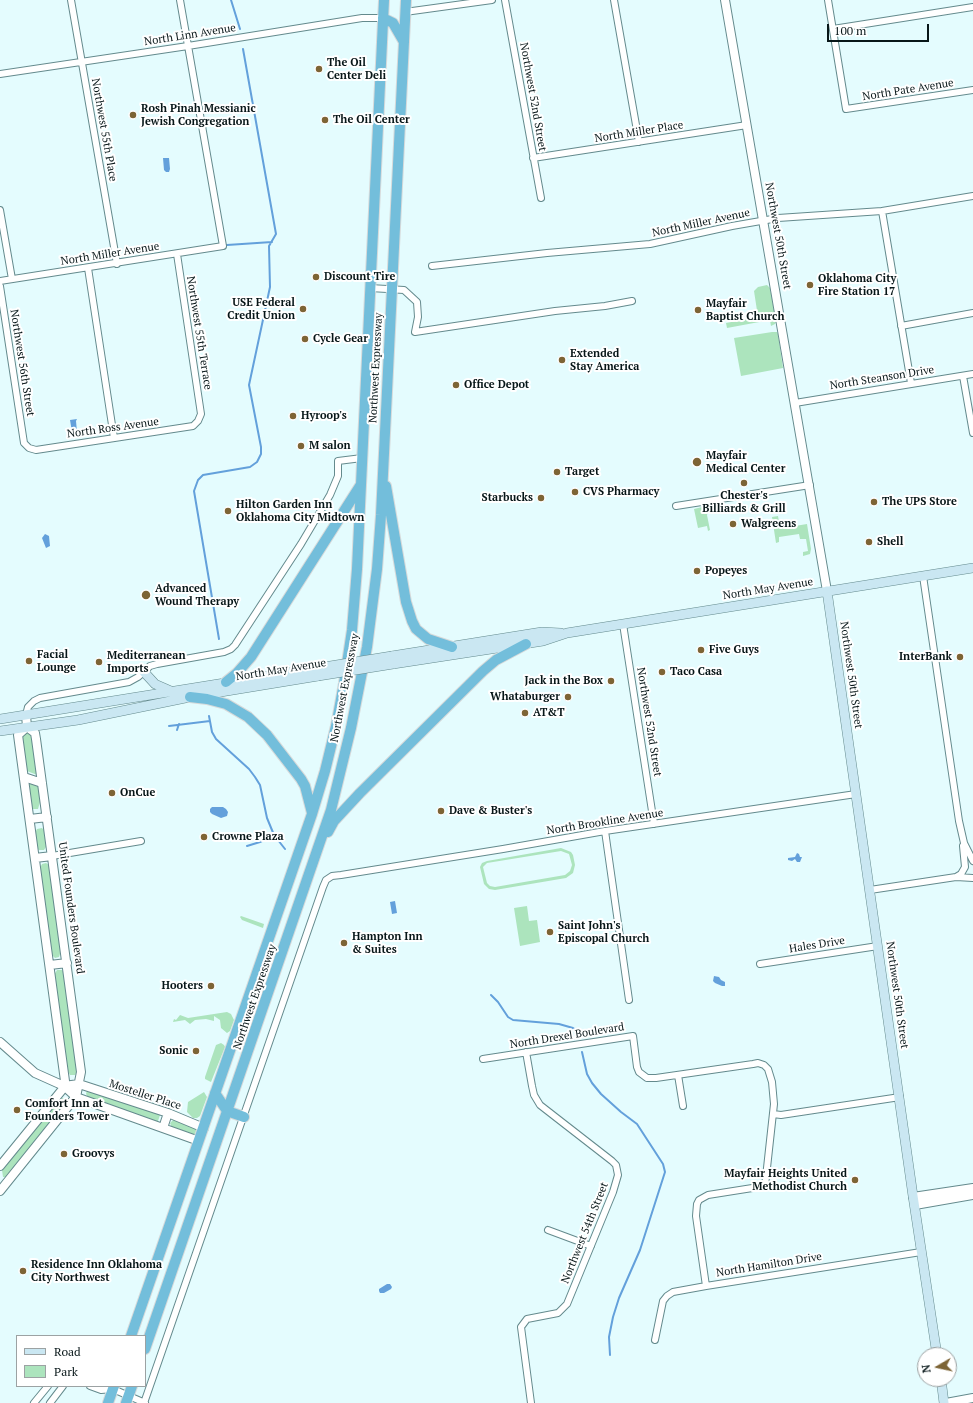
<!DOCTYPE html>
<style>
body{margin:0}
#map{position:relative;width:973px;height:1403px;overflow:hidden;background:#e4fcfe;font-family:"PT Serif",serif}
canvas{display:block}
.legend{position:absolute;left:16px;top:1335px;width:130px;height:52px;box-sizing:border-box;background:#fff;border:1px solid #9ca2a3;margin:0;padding:5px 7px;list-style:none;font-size:12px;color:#071618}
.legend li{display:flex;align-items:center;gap:8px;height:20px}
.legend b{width:20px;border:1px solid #9ca2a3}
.north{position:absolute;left:917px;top:1347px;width:40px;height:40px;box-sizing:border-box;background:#fff;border:1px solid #9ca2a3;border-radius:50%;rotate:261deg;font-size:11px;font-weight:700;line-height:16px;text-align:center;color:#071618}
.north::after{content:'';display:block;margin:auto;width:14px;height:18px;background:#7d6435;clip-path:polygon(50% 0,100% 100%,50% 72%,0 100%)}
.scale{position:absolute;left:827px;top:24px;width:102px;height:18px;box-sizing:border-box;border:2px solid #071618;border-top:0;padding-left:5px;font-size:12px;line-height:14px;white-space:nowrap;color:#071618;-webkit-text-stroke:3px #fff;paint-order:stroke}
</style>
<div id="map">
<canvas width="973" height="1403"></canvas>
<ul class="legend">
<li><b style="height:5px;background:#cae7f2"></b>Road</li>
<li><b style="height:11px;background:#ace4bd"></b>Park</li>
</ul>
<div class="north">N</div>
<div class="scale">100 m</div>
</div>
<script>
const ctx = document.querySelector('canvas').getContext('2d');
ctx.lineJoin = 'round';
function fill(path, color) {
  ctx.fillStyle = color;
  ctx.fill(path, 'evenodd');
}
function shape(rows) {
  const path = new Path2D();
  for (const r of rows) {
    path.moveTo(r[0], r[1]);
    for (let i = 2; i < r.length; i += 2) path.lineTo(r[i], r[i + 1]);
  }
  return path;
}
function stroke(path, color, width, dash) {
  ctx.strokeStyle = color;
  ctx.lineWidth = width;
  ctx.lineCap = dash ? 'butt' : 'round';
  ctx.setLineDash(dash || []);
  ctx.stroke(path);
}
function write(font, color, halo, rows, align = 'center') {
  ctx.font = font + ' "PT Serif",serif';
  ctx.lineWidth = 4;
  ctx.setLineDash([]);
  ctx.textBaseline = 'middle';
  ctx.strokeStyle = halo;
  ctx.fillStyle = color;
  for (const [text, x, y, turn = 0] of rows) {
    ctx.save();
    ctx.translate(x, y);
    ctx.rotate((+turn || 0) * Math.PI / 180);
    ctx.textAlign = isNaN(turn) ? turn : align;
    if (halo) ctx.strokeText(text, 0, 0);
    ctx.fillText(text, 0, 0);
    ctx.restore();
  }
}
const green = shape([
 [767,285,770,288,776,321,775,324,771,326,770,320,727,328,726,323,758,317,754,291,758,287],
 [772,332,777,332,778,334,783,368,741,376,734,338],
 [706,506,708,512,707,515,710,530,708,531,707,526,698,528,694,509],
 [778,516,779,522,782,522,783,528,807,524,811,549,810,554,803,556,803,552,808,551,806,539,800,539,799,534,779,537,779,542,776,543,772,517],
 [29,732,31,735,37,775,27,771,22,736,25,733],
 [32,782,39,787,40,802,38,809,33,809,32,806,28,784],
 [42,828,44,830,46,847,44,850,39,850,37,848,35,833,37,829],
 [561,848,571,852,573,855,575,865,573,873,566,878,495,890,489,889,484,884,480,867,482,863,487,861],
 [561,851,569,854,572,865,570,871,565,875,495,887,490,886,487,883,483,867,487,863],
 [46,863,49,865,61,951,59,957,55,958,51,954,40,868,42,864],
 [527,906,529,921,537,920,540,942,520,946,514,908],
 [241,916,264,924,263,928,242,920,240,917],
 [57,970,62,970,64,973,78,1069,75,1075,70,1075,68,1071,54,975],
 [227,1012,231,1014,234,1020,230,1031,227,1033,221,1028,220,1020,214,1016,214,1021,206,1019,195,1020,190,1024,185,1020,173,1022,174,1019,176,1020,180,1015,188,1018],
 [221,1043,224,1045,225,1047,211,1082,205,1079,205,1077,216,1045],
 [87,1090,158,1113,160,1115,158,1121,155,1121,88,1097,86,1094],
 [204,1092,207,1097,200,1116,197,1118,193,1118,187,1112,188,1102],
 [63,1098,67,1102,6,1177,3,1177,2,1170,59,1100],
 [173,1120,176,1120,197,1127,195,1135,172,1128,170,1123]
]);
const water = shape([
 [163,158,169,158,170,169,169,172,166,172,164,170],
 [77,419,76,421,77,432,72,432,70,420],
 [45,534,49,536,50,546,46,548,42,538],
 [212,807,223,807,226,809,228,812,227,816,221,818,212,814,210,812,210,809],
 [797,853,799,854,800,857,802,857,800,862,797,862,795,859,792,861,788,860,788,858,795,857],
 [395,901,397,913,392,914,390,902],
 [714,976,719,977,721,980,725,982,725,986,722,986,715,983,713,981],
 [387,1284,390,1284,392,1287,391,1289,384,1293,380,1293,379,1291,379,1289]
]);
const stream = shape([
 [231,0,240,29],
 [227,245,272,242],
 [219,639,194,491,198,480,203,475,250,467,257,462,261,454,261,447,249,385,270,287,269,246,276,234,243,49],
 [209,716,212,732,216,739,249,769,255,777,260,785,267,818,274,835,285,849],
 [169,726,210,721],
 [177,730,179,724],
 [247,846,260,842,274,835],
 [491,995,498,1002,508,1017,513,1020,559,1024,573,1028,576,1030,580,1037],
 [582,1052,587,1074,592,1083,601,1094,621,1112,637,1124,663,1164,665,1172,640,1250,619,1298,613,1317,609,1337,610,1355]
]);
const minor = shape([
 [71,0,117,264],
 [505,0,541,198],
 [614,0,639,142],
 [828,0,846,109,973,90],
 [405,12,492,0],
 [833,29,973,7],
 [0,74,188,46,362,18,383,18],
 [533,158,747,125],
 [0,210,12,279],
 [882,211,911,383],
 [432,266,547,253,650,244,732,226,778,218,882,211,973,196],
 [88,268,114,438],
 [0,281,223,246,180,0],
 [0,286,24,443,29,448,36,450,193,426,198,421,201,414,177,254],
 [370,288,404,290,417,302,418,317,415,332,555,311,605,306,632,301],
 [901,326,973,313],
 [963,376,973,433],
 [795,403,973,374],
 [676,506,810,485],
 [923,576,959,821,964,843,973,861],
 [623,624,654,824],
 [26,715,28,707,34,701,40,698,129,682,138,677,150,666,157,664,224,652,231,649,235,645,301,544,330,495,338,476,338,461,362,458],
 [605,831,629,1000],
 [52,856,141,841],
 [956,877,961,874,965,867,963,846],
 [870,890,956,877,973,878],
 [760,964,878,946],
 [526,1052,532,1086,534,1095,540,1105,612,1161,616,1165,618,1175,613,1192,567,1304,558,1313,527,1319,521,1327,531,1403],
 [483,1059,633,1036,637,1067,639,1072,647,1078,656,1078,753,1064,758,1063,764,1065,768,1069,772,1082,774,1104,765,1186,708,1195,699,1200,697,1204,696,1216,706,1286],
 [678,1075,683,1106],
 [773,1114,781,1115,900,1097],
 [548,1230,591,1246],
 [655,1340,663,1301,667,1296,673,1292,706,1286,921,1252],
 [90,1386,101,1390,113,1389,145,1403],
 [34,1403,48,1386],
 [50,1403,63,1386],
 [144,1403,323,887,326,880,332,876,341,875,503,849,605,831,856,794]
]);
const tertiary = shape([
 [725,0,827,591],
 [24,777,42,783],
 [30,819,47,817],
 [35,858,52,856],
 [50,965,67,963],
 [0,1042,35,1073,64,1086,76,1097,199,1141],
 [64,1086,79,1084,168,1113,204,1128],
 [163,1128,168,1113],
 [0,1166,62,1090,65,1081,18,735,27,727,26,715],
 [0,1191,74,1099,76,1097,81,1072,36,739,35,733,27,727],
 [913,1197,973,1188],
 [915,1205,973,1195],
 [946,1403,973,1398]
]);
const secondary = shape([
 [827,591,913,1196,937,1355],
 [392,656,542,632,561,633],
 [393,664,543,641,567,633,973,568],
 [144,672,155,684,171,691],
 [0,719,318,668],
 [0,731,78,720,190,697,318,676],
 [941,1379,944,1403]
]);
const trunk = shape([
 [383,18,393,23,404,42],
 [386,486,406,602,412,621,416,629,428,639,452,647],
 [226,682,237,673,251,657,360,486],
 [190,697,207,699,226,704,248,717,267,735,301,779,305,786,312,813],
 [328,832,334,821,360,793,483,671,496,660,526,644],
 [215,1093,227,1111,244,1117],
 [131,1336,312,814,325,771,336,726,344,683,352,630,357,569,384,0],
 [145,1349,331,810,351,728,367,647,377,569,381,515,406,0],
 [108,1403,114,1386],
 [126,1403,132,1386]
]);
const secondaryBridge = shape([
 [318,668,392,656],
 [318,676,393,664]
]);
const markers = [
 [319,69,4,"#7d6435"],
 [133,115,4,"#7d6435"],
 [325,120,4,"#7d6435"],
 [316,277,4,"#7d6435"],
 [810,285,4,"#7d6435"],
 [303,309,4,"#7d6435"],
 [698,310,4,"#7d6435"],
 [305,339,4,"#7d6435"],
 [562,360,4,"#7d6435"],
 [456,385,4,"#7d6435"],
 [293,416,4,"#7d6435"],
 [301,446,4,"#7d6435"],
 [697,462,5,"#7d6435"],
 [557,472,4,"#7d6435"],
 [744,483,4,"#7d6435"],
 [575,492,4,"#7d6435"],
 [541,498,4,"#7d6435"],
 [874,502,4,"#7d6435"],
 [228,511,4,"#7d6435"],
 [733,524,4,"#7d6435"],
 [869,542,4,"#7d6435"],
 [697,571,4,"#7d6435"],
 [146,595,5,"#7d6435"],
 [701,650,4,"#7d6435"],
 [960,657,4,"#7d6435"],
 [29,661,4,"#7d6435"],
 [99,662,4,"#7d6435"],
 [662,672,4,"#7d6435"],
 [611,681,4,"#7d6435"],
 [568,697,4,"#7d6435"],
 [525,713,4,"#7d6435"],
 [112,793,4,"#7d6435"],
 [441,811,4,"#7d6435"],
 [204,837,4,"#7d6435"],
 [550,932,4,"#7d6435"],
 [344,943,4,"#7d6435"],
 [211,986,4,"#7d6435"],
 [196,1051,4,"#7d6435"],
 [17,1110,4,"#7d6435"],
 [64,1154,4,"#7d6435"],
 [855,1180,4,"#7d6435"],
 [23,1271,4,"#7d6435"]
];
const streetNames = [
 ["North Linn Avenue",190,35,-9],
 ["North Pate Avenue",908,90,-9],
 ["Northwest 52nd Street",533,97,80],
 ["Northwest 55th Place",104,130,80],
 ["North Miller Place",639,132,-9],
 ["North Miller Avenue",701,223,-12],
 ["Northwest 50th Street",778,236,80],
 ["North Miller Avenue",110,254,-9],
 ["Northwest 55th Terrace",199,333,81],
 ["Northwest 56th Street",22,363,81],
 ["Northwest Expressway",376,368,-87],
 ["North Steanson Drive",882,378,-9],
 ["North Ross Avenue",113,428,-8],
 ["North May Avenue",768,589,-9],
 ["North May Avenue",281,670,-9],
 ["Northwest 50th Street",851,675,82],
 ["Northwest Expressway",345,688,-79],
 ["Northwest 52nd Street",649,722,81],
 ["North Brookline Avenue",605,822,-9],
 ["United Founders Boulevard",71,908,82],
 ["Hales Drive",817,945,-9],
 ["Northwest 50th Street",897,995,82],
 ["Northwest Expressway",255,997,-71],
 ["North Drexel Boulevard",567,1036,-9],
 ["Mosteller Place",145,1095,18],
 ["Northwest 54th Street",585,1233,-68],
 ["North Hamilton Drive",769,1265,-9]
];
const poiNames = [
 ["The Oil",327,63],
 ["Center Deli",327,76],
 ["Rosh Pinah Messianic",141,109],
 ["Jewish Congregation",141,122],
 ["The Oil Center",333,120],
 ["Discount Tire",324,277],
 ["Oklahoma City",818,279],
 ["Fire Station 17",818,292],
 ["USE Federal",295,303,"right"],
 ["Credit Union",295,316,"right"],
 ["Mayfair",706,304],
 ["Baptist Church",706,317],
 ["Cycle Gear",313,339],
 ["Extended",570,354],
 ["Stay America",570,367],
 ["Office Depot",464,385],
 ["Hyroop's",301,416],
 ["M salon",309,446],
 ["Mayfair",706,456],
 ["Medical Center",706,469],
 ["Target",565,472],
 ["CVS Pharmacy",583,492],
 ["Chester's",744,496,"center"],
 ["Billiards & Grill",744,509,"center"],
 ["Starbucks",533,498,"right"],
 ["The UPS Store",882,502],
 ["Hilton Garden Inn",236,505],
 ["Oklahoma City Midtown",236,518],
 ["Walgreens",741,524],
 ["Shell",877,542],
 ["Popeyes",705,571],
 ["Advanced",155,589],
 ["Wound Therapy",155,602],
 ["Five Guys",709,650],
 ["Facial",37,655],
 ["Lounge",37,668],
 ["Mediterranean",107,656],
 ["Imports",107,669],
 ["InterBank",952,657,"right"],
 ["Taco Casa",670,672],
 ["Jack in the Box",603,681,"right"],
 ["Whataburger",560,697,"right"],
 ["AT&T",533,713],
 ["OnCue",120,793],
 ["Dave & Buster's",449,811],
 ["Crowne Plaza",212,837],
 ["Saint John's",558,926],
 ["Episcopal Church",558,939],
 ["Hampton Inn",352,937],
 ["& Suites",352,950],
 ["Hooters",203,986,"right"],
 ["Sonic",188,1051,"right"],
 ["Comfort Inn at",25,1104],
 ["Founders Tower",25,1117],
 ["Groovys",72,1154],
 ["Mayfair Heights United",847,1174,"right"],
 ["Methodist Church",847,1187,"right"],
 ["Residence Inn Oklahoma",31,1265],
 ["City Northwest",31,1278]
];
fill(green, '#ace4bd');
fill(water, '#63a0db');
stroke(stream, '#63a0db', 2);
stroke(minor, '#648a8d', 8);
stroke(tertiary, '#648a8d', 10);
stroke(secondary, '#648a8d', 10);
stroke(trunk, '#d7dada', 12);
stroke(minor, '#fff', 6);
stroke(tertiary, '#fff', 8);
stroke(secondary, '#cae7f2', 9);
stroke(trunk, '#73bedb', 10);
stroke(secondaryBridge, '#648a8d', 10, []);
stroke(secondaryBridge, '#cae7f2', 9);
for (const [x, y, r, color] of markers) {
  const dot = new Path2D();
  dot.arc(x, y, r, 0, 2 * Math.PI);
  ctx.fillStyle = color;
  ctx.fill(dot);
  stroke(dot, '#fff', 1.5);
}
write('11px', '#071618', '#fff', streetNames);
write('bold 11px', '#071618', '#fff', poiNames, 'left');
</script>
